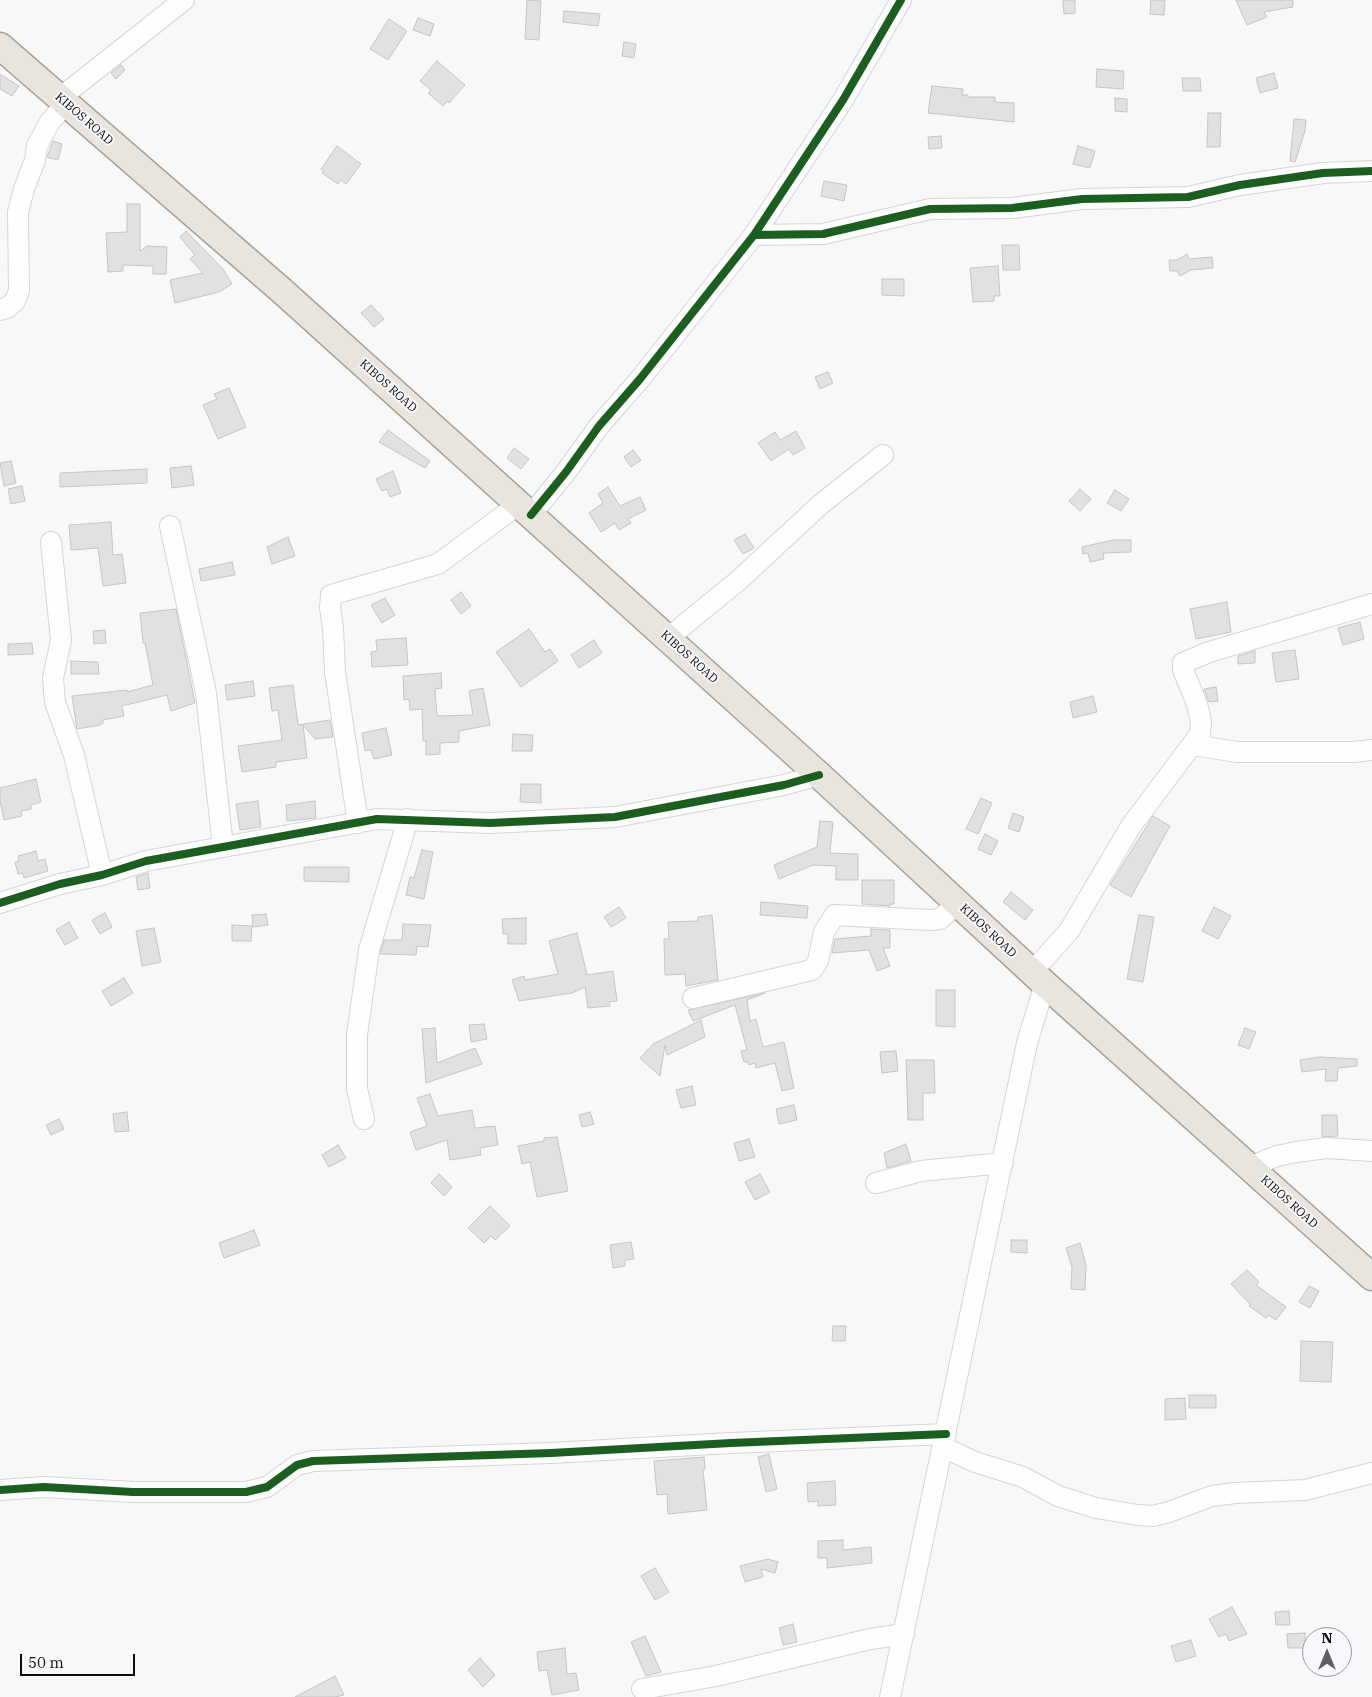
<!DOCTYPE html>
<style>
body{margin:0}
#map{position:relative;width:1372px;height:1697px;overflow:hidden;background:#f7f8fa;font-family:"IBM Plex Serif",serif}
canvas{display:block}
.north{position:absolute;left:1302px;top:1627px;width:50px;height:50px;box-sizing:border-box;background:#f6f8fb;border:1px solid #999a9c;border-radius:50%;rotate:0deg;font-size:14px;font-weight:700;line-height:20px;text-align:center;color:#0d0d0e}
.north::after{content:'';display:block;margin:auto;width:18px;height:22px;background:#5f5f61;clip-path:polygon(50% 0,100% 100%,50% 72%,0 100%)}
.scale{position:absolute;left:20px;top:1654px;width:115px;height:22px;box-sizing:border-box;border:2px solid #0d0d0e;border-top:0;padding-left:6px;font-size:15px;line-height:18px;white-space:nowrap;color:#0d0d0e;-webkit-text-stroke:4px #f6f8fb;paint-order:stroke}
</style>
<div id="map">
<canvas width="1372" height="1697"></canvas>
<div class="north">N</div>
<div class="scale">50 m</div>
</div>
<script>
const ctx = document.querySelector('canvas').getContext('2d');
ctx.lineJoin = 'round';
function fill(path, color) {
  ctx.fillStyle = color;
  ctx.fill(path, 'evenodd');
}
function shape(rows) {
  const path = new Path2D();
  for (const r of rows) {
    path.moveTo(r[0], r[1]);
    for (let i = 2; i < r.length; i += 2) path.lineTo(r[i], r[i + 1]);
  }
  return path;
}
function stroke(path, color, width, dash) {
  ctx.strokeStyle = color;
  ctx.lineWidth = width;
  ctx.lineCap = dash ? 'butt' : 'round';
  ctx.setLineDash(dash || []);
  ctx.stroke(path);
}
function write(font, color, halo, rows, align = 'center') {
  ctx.font = font + ' "IBM Plex Serif",serif';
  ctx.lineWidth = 4;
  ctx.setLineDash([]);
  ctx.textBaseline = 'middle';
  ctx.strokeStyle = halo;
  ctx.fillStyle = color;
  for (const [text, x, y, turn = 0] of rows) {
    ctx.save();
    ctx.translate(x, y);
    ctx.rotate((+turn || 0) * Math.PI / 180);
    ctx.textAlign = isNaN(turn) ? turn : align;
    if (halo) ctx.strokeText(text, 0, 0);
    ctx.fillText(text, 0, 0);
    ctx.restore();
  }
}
const building = shape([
 [527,0,541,1,539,40,525,39,527,0],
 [1063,0,1075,0,1075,13,1064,14,1063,0],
 [1151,0,1165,0,1164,15,1150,14,1151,0],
 [1236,0,1293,0,1293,7,1264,12,1267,17,1247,25,1236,0],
 [564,11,600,14,598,26,563,22,564,11],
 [418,18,434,24,430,36,413,30,418,18],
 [389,19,407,31,388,60,370,49,389,19],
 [624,42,636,44,634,58,622,56,624,42],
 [437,61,465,85,449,103,447,101,443,106,428,93,431,90,420,81,437,61],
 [121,65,125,70,116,79,111,73,121,65],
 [1097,69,1124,71,1123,89,1096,87,1097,69],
 [1274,73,1278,88,1260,93,1256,78,1274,73],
 [0,74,19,86,12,96,0,89,0,74],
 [1182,78,1200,78,1201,91,1183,91,1182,78],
 [932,86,963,89,962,95,968,95,968,97,995,97,995,102,1014,103,1014,122,928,113,932,86],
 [1115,98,1127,99,1127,112,1115,111,1115,98],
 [1208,113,1221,113,1220,147,1207,147,1208,113],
 [1294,119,1306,120,1305,131,1295,162,1290,161,1294,119],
 [941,136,942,148,929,149,928,137,941,136],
 [53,141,62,144,58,160,47,157,53,141],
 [337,146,361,164,346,184,341,180,338,184,322,173,324,171,321,169,337,146],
 [1078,146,1095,151,1090,168,1073,164,1078,146],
 [824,181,847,185,844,201,821,196,824,181],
 [127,204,140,204,140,251,147,246,167,247,166,274,153,274,153,266,123,265,123,271,108,272,106,233,127,232,127,204],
 [186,231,223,269,232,284,219,292,175,303,170,280,203,273,190,259,195,255,180,237,186,231],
 [1002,245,1019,245,1020,270,1003,270,1002,245],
 [1187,254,1189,259,1212,257,1213,268,1191,270,1180,276,1177,271,1170,271,1169,260,1177,260,1187,254],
 [998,266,1000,296,994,296,994,301,973,302,970,268,998,266],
 [882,279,904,279,904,296,882,295,882,279],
 [371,305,384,319,374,327,361,313,371,305],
 [828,372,833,383,820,389,815,377,828,372],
 [229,388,246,427,218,439,203,405,217,399,214,394,229,388],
 [388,430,430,461,425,468,379,442,388,430],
 [796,431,805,448,793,455,789,449,771,461,758,443,775,432,780,440,796,431],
 [514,448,529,459,521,469,507,458,514,448],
 [633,450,641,460,631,467,624,457,633,450],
 [11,461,16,483,4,486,0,463,11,461],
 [191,466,194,485,172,488,170,468,191,466],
 [147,469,147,483,60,487,60,473,147,469],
 [393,471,401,493,390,497,387,489,382,491,376,479,393,471],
 [22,486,25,501,11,504,8,489,22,486],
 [608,487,620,506,640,497,646,510,628,519,631,523,619,530,615,523,601,532,589,513,603,503,598,494,608,487],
 [1080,489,1091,499,1080,511,1069,501,1080,489],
 [1115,490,1129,499,1121,511,1107,503,1115,490],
 [111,522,113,555,122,554,126,583,103,586,98,548,71,550,69,525,111,522],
 [745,534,754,548,743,554,734,540,745,534],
 [288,537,295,556,272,564,267,547,288,537],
 [1113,540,1131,540,1131,552,1103,553,1104,559,1090,562,1088,553,1083,554,1082,547,1113,540],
 [232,562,235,575,201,581,199,569,232,562],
 [461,592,471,606,461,614,451,600,461,592],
 [385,598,395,615,382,623,371,605,385,598],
 [1227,602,1231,632,1196,639,1190,609,1227,602],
 [176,609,195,703,171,711,167,695,122,706,124,716,103,720,103,723,100,725,77,729,72,696,127,690,127,692,153,685,145,643,143,643,140,613,176,609],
 [1360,622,1364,639,1343,645,1338,628,1360,622],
 [529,629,545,652,550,649,558,661,521,687,496,652,529,629],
 [105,630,106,643,94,644,93,631,105,630],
 [406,638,408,665,372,667,371,652,377,651,376,640,406,638],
 [594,640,602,653,579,668,571,655,594,640],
 [32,643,33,654,8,655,8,644,32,643],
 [1295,650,1299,679,1276,682,1272,653,1295,650],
 [1255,651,1255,663,1238,664,1238,656,1255,651],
 [71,661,98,662,99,674,71,674,71,661],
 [441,673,442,688,435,689,437,716,473,715,469,691,483,688,490,725,459,731,459,742,440,743,440,754,426,755,426,741,423,741,422,709,410,710,409,699,404,700,403,676,441,673],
 [253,681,255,696,227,700,225,685,253,681],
 [293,685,298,725,330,720,333,737,315,739,303,725,307,758,276,762,276,767,242,772,238,746,282,740,278,710,272,711,269,688,293,685],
 [1216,687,1218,701,1209,702,1204,689,1216,687],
 [1093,696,1097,712,1073,718,1070,702,1093,696],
 [386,728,392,755,374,759,371,750,365,751,362,733,386,728],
 [513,734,533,735,532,751,512,751,513,734],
 [36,779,41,802,31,805,31,809,21,811,22,816,4,820,0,801,0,788,36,779],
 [521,784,541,784,541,803,520,802,521,784],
 [981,798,992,803,978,834,966,829,981,798],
 [258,801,261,827,240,830,236,804,258,801],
 [315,801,316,818,287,821,286,805,315,801],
 [1013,813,1024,817,1019,832,1008,828,1013,813],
 [1153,816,1170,826,1131,897,1110,885,1153,816],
 [820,821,833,822,830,853,858,854,858,880,836,880,836,866,813,865,779,879,774,865,817,847,820,821],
 [985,834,998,841,991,855,978,849,985,834],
 [422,850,433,852,424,899,406,895,410,877,414,878,422,850],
 [36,851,38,861,45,859,48,871,24,878,23,873,18,874,15,862,19,861,18,856,36,851],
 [304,867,349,867,349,882,304,881,304,867],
 [148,873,150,888,138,890,136,877,148,873],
 [862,880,894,880,894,904,890,904,890,906,862,904,862,880],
 [1011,892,1033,910,1025,920,1003,902,1011,892],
 [761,902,808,906,807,918,760,915,761,902],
 [619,907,626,918,611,927,604,917,619,907],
 [1214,907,1231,916,1218,939,1202,931,1214,907],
 [105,913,112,927,100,934,92,920,105,913],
 [266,914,268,925,253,927,252,915,266,914],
 [712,915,718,980,686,986,685,974,665,975,664,939,669,939,668,922,698,921,698,917,712,915],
 [1139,915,1154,917,1143,982,1127,979,1139,915],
 [526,918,526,944,508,944,508,934,503,934,502,919,526,918],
 [69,922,78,938,65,945,56,930,69,922],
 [403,924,431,925,428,947,417,946,416,955,380,954,384,940,402,940,403,924],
 [232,925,252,926,251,941,232,941,232,925],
 [154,928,161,962,142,966,136,931,154,928],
 [871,929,890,930,890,948,883,948,890,966,877,971,869,950,832,953,835,939,871,936,871,929],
 [577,933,587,975,613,971,617,1001,609,1002,610,1006,588,1008,585,987,572,993,519,1001,512,980,524,976,525,980,558,974,549,941,577,933],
 [124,978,133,993,111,1006,102,991,124,978],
 [936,990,955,990,955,1027,936,1026,936,990],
 [765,993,747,1000,750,1021,756,1019,763,1047,784,1042,794,1088,782,1091,775,1063,756,1068,755,1063,749,1065,748,1062,744,1062,741,1051,747,1050,735,1005,693,1021,688,1010,765,993],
 [701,1020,705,1037,667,1055,665,1045,660,1076,640,1058,653,1044,701,1020],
 [484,1024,487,1039,471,1042,469,1025,484,1024],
 [435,1028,437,1063,475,1048,482,1064,426,1083,422,1029,435,1028],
 [1245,1028,1256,1032,1249,1049,1238,1045,1245,1028],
 [896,1051,898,1071,882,1073,880,1052,896,1051],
 [1320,1057,1357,1059,1357,1066,1338,1068,1337,1081,1325,1081,1326,1069,1302,1072,1300,1060,1320,1057],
 [906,1060,934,1060,935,1093,923,1093,923,1120,908,1120,906,1060],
 [692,1086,696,1105,681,1108,676,1090,692,1086],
 [430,1094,438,1116,472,1110,475,1128,495,1126,498,1145,480,1148,481,1155,450,1160,447,1140,416,1150,410,1132,427,1126,417,1098,430,1094],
 [794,1105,797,1120,779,1124,776,1109,794,1105],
 [127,1112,129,1131,115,1132,113,1114,127,1112],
 [590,1112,594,1124,582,1127,579,1115,590,1112],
 [1322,1115,1337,1115,1338,1136,1322,1137,1322,1115],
 [59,1119,64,1129,51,1135,46,1125,59,1119],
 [557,1137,568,1191,537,1197,530,1162,522,1164,518,1146,544,1141,544,1138,557,1137],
 [749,1139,755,1157,739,1161,734,1143,749,1139],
 [906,1144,911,1161,887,1168,884,1153,906,1144],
 [338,1145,346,1158,329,1167,322,1155,338,1145],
 [439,1174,452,1187,444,1196,431,1183,439,1174],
 [760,1174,770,1192,755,1200,745,1182,760,1174],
 [490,1206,510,1226,495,1240,491,1236,484,1243,468,1228,490,1206],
 [254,1230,260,1245,224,1258,219,1243,254,1230],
 [1011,1240,1027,1240,1027,1253,1011,1252,1011,1240],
 [631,1242,634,1259,625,1260,625,1266,613,1268,610,1245,631,1242],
 [1080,1243,1086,1265,1085,1290,1071,1289,1072,1267,1066,1248,1080,1243],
 [1247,1270,1259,1282,1256,1285,1286,1307,1276,1320,1268,1315,1266,1318,1249,1306,1250,1304,1231,1284,1247,1270],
 [1309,1286,1319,1291,1310,1308,1299,1302,1309,1286],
 [833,1326,846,1326,845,1341,832,1341,833,1326],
 [1301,1341,1333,1342,1331,1382,1300,1381,1301,1341],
 [1189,1395,1216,1395,1216,1408,1189,1408,1189,1395],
 [1185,1398,1186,1419,1165,1420,1165,1399,1185,1398],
 [769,1454,777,1489,766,1492,758,1457,769,1454],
 [704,1457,705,1469,703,1470,707,1510,668,1514,667,1494,657,1495,654,1461,704,1457],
 [835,1481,836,1505,818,1506,818,1501,808,1502,807,1483,835,1481],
 [843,1540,843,1550,871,1547,872,1563,827,1568,827,1558,818,1558,818,1541,843,1540],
 [768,1559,778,1562,775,1573,761,1569,763,1577,745,1582,740,1566,768,1559],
 [655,1568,669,1592,655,1600,641,1576,655,1568],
 [1232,1607,1247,1634,1229,1641,1226,1634,1219,1637,1209,1619,1232,1607],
 [1289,1611,1290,1625,1276,1625,1275,1612,1289,1611],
 [793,1624,797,1642,783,1645,779,1628,793,1624],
 [1305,1633,1306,1648,1288,1648,1287,1634,1305,1633],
 [645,1636,661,1672,646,1676,631,1642,645,1636],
 [1191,1640,1196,1656,1176,1662,1171,1646,1191,1640],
 [565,1648,567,1674,576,1673,579,1690,552,1695,547,1670,539,1671,537,1652,565,1648],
 [480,1658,495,1675,483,1687,468,1670,480,1658],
 [335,1676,344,1695,335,1697,295,1697,335,1676]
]);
const minor = shape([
 [60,98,184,0],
 [754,235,823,234,930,209,1012,208,1082,199,1188,197,1240,185,1323,173,1372,171],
 [0,310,7,308,15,301,19,291,18,212,24,189,35,160,37,146,49,123,66,103],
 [531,515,566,472,599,426,640,379,754,235,843,100,901,0],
 [170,526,206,693,223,847],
 [51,542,61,640,53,678,55,702,74,755,102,875],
 [668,638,739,580,821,504,883,455],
 [1193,745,1237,752,1353,752,1372,750],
 [358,823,335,672,333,628,330,608,331,595,438,564,519,504],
 [0,903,60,884,102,875,146,861,377,819,490,823,615,817,784,785,819,775],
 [1032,972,1069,931,1131,826,1200,734,1201,721,1197,704,1183,670,1183,663,1209,652,1372,604],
 [693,998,812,970,818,961,824,932,835,915,930,920,940,919,958,903],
 [364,1119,357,1089,357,1035,369,950,408,819],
 [1250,1167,1277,1156,1296,1152,1327,1148,1372,1151],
 [876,1183,921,1171,1003,1163],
 [943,1447,975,1462,1023,1477,1058,1496,1096,1508,1138,1515,1153,1516,1169,1512,1212,1496,1235,1493,1305,1490,1372,1473],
 [0,1490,44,1487,133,1492,246,1492,267,1487,297,1465,313,1461,551,1453,731,1443,946,1434],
 [642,1689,716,1676,870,1639,904,1634],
 [890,1697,1027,1043,1045,984]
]);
const major = shape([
 [0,46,281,290,819,775,1045,984,1372,1277]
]);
const cycleway = shape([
 [754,235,823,234,930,209,1012,208,1082,199,1188,197,1240,185,1323,173,1372,171],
 [531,515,566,472,599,426,640,379,754,235,843,100,901,0],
 [0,903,60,884,102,875,146,861,377,819,490,823,615,817,784,785,819,775],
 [0,1490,44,1487,133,1492,246,1492,267,1487,297,1465,313,1461,551,1453,731,1443,946,1434]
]);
const streetNames = [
 ["KIBOS ROAD",84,119,41],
 ["KIBOS ROAD",388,386,42],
 ["KIBOS ROAD",689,657,42],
 ["KIBOS ROAD",988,931,43],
 ["KIBOS ROAD",1289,1202,42]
];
fill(building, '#e1e1e2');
stroke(building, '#c6c5c6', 1);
stroke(minor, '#d4d5d7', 22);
stroke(major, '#a7a396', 29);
stroke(minor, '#fefefe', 20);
stroke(major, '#e9e5de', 26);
stroke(cycleway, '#1b5e20', 8);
write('12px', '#0d0d0e', '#f6f8fb', streetNames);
</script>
